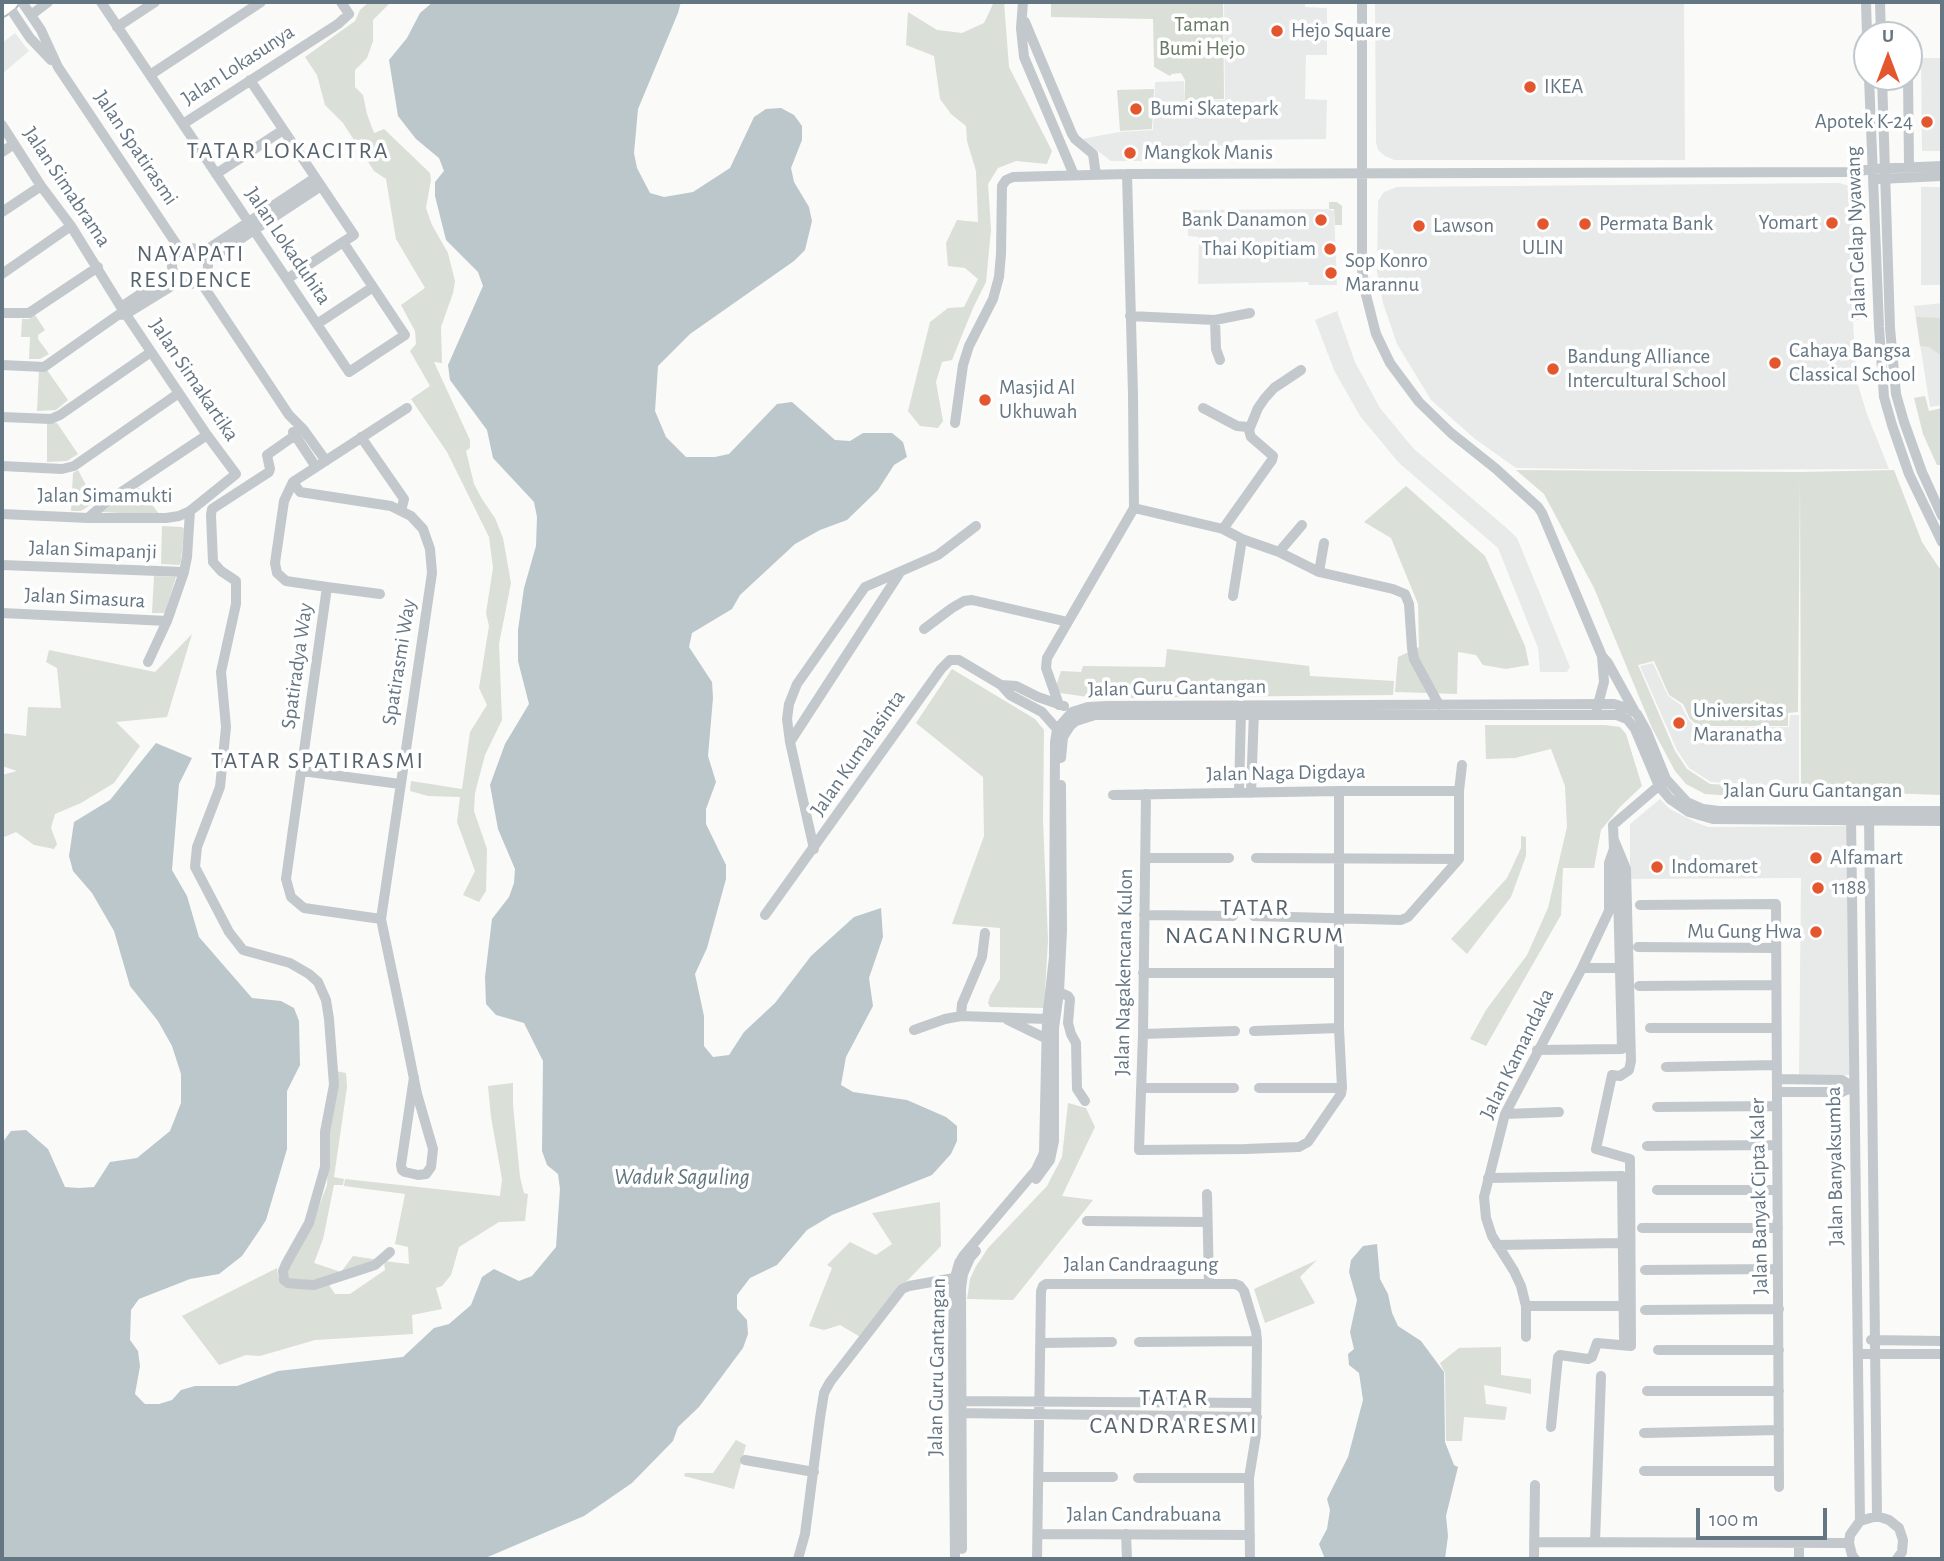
<!DOCTYPE html>
<style>
body{margin:0}
#map{position:relative;width:1944px;height:1561px;overflow:hidden;background:#fafaf8;font-family:"Alegreya Sans",sans-serif}
canvas{display:block}
.frame{position:absolute;inset:0;border:4px solid #657683;pointer-events:none}
.north{position:absolute;left:1853px;top:21px;width:70px;height:70px;box-sizing:border-box;background:#fff;border:2px solid #c1c8cd;border-radius:50%;rotate:0deg;font-size:19px;font-weight:700;line-height:28px;text-align:center;color:#657683}
.north::after{content:'';display:block;margin:auto;width:24px;height:32px;background:#e4572e;clip-path:polygon(50% 0,100% 100%,50% 72%,0 100%)}
.scale{position:absolute;left:1696px;top:1508px;width:131px;height:32px;box-sizing:border-box;border:4px solid #657683;border-top:0;padding-left:9px;font-size:21px;line-height:24px;white-space:nowrap;color:#657683;-webkit-text-stroke:5px #fff;paint-order:stroke}
</style>
<div id="map">
<canvas width="1944" height="1561"></canvas>
<div class="frame"></div>
<div class="north">U</div>
<div class="scale">100 m</div>
</div>
<script>
const ctx = document.querySelector('canvas').getContext('2d');
ctx.lineJoin = 'round';
function fill(path, color) {
  ctx.fillStyle = color;
  ctx.fill(path, 'evenodd');
}
function shape(rows) {
  const path = new Path2D();
  for (const r of rows) {
    if (r.length === 3) {
      path.moveTo(r[0] + r[2], r[1]);
      path.arc(r[0], r[1], r[2], 0, 2 * Math.PI);
      continue;
    }
    path.moveTo(r[0], r[1]);
    for (let i = 2; i < r.length; i += 2) path.lineTo(r[i], r[i + 1]);
  }
  return path;
}
function stroke(path, color, width, dash) {
  ctx.strokeStyle = color;
  ctx.lineWidth = width;
  ctx.lineCap = dash ? 'butt' : 'round';
  ctx.setLineDash(dash || []);
  ctx.stroke(path);
}
function write(font, color, halo, rows, align = 'center') {
  ctx.font = font + ' "Alegreya Sans",sans-serif';
  ctx.lineWidth = 7;
  ctx.setLineDash([]);
  ctx.textBaseline = 'middle';
  ctx.strokeStyle = halo;
  ctx.fillStyle = color;
  for (const [text, x, y, turn = 0] of rows) {
    ctx.save();
    ctx.translate(x, y);
    ctx.rotate((+turn || 0) * Math.PI / 180);
    ctx.textAlign = isNaN(turn) ? turn : align;
    if (halo) ctx.strokeText(text, 0, 0);
    ctx.fillText(text, 0, 0);
    ctx.restore();
  }
}
const built = shape([
 [1224,2,1305,2,1305,7,1327,8,1327,55,1306,55,1305,99,1327,100,1326,139,1235,140,1210,156,1180,157,1178,161,1111,161,1082,139,1119,132,1153,130,1155,82,1184,81,1185,101,1225,100],
 [1375,2,1684,2,1685,160,1394,160,1385,156,1378,150,1376,142],
 [15,33,29,51,2,74,2,43],
 [1921,58,1942,58,1942,151,1922,151],
 [1839,183,1849,186,1859,194,1861,206,1866,316,1853,322,1857,382,1867,414,1889,469,1645,470,1516,468,1475,439,1431,400,1397,344,1383,303,1377,272,1378,201,1384,192,1397,187],
 [1921,187,1942,187,1942,285,1921,285],
 [1327,209,1334,211,1337,285,1309,285,1308,282,1198,284,1199,237,1188,236,1187,210],
 [1942,303,1942,405,1930,407,1914,306],
 [1337,311,1355,362,1380,408,1413,448,1509,530,1517,538,1570,667,1567,672,1540,672,1538,648,1498,548,1399,463,1360,416,1334,370,1315,320],
 [1653,663,1668,696,1681,705,1688,719,1697,728,1789,727,1790,715,1799,715,1799,787,1711,782,1689,768,1677,750,1640,666],
 [1660,799,1670,809,1695,822,1708,827,1846,826,1850,1075,1799,1075,1801,878,1630,879,1630,824]
]);
const green = shape([
 [369,2,391,2,373,20,373,41,367,58,355,70,355,87,363,95,367,114,374,133,384,129,430,173,431,180,426,208,432,225,448,253,455,281,453,293,441,327,442,363,434,362,470,440,470,448,466,451,474,484,482,499,495,518,503,538,511,583,499,644,502,720,485,755,475,793,474,811,487,849,486,891,479,902,463,895,475,871,457,822,460,797,428,796,410,791,411,781,462,789,470,732,487,705,479,688,489,626,486,613,493,568,489,537,447,452,411,399,430,386,410,351,416,344,415,331,401,305,425,288,396,239,386,179,374,171,343,123,325,105,317,75,305,57,355,21,360,10],
 [994,2,1004,2,1009,67,1052,151,1047,164,1016,161,998,168,988,184,991,230,986,282,973,308,952,360,942,362,936,382,943,421,938,428,920,426,908,411,930,322,948,308,964,307,978,279,965,268,948,266,946,243,957,220,978,222,976,171,967,141,966,126,951,114,940,99,934,56,906,45,908,12,937,30,962,33,984,23],
 [1051,2,1223,2,1224,99,1185,100,1185,80,1181,73,1172,74,1170,76,1154,67,1153,19,1051,17],
 [1154,89,1152,129,1120,131,1117,90],
 [1329,202,1337,202,1342,206,1342,225,1335,225,1334,209,1329,209],
 [35,315,45,330,38,335,38,339,49,354,40,359,29,359,30,337,21,337,22,319,29,319],
 [1916,317,1942,318,1942,356,1929,347,1920,346],
 [39,370,47,370,68,400,56,410,37,411],
 [1925,396,1929,411,1942,408,1942,465,1937,465,1923,434,1914,398],
 [47,423,57,423,78,454,67,461,47,462],
 [78,470,95,502,81,511,71,511,73,473],
 [1516,470,1800,472,1894,470,1922,542,1942,572,1942,795,1801,790,1800,477,1798,712,1788,713,1788,726,1698,726,1690,719,1683,704,1669,695,1654,661,1638,665,1675,751,1687,769,1710,784,1746,786,1747,797,1705,794,1686,784,1675,771,1652,728,1594,588,1544,494],
 [1406,486,1485,556,1525,646,1529,665,1506,669,1483,665,1476,655,1458,652,1457,694,1395,692,1398,657,1419,647,1418,604,1391,538,1364,522],
 [139,488,160,515,101,512,122,498],
 [162,526,182,527,184,529,181,562,179,565,161,564],
 [154,576,176,577,165,613,152,613],
 [192,634,167,717,116,722,140,746,114,783,81,803,55,814,51,828,57,844,54,849,34,845,16,832,2,838,2,775,17,771,2,766,2,733,26,736,28,707,61,708,57,668,46,662,49,650,155,672],
 [1167,649,1309,666,1310,676,1394,681,1393,695,1095,698,1060,693,1056,686,1061,671,1081,672,1083,666,1165,667],
 [952,669,1035,719,1044,730,1043,820,1048,940,1044,1008,990,1007,988,1003,990,996,1000,979,1000,928,952,924,984,836,983,777,916,723],
 [1485,725,1605,725,1620,727,1626,734,1642,786,1620,807,1601,830,1594,868,1563,868,1561,915,1486,1046,1470,1039,1486,1010,1527,955,1548,908,1567,827,1565,786,1551,749,1515,758,1486,759],
 [1521,836,1526,837,1526,856,1511,897,1467,954,1451,939,1507,878,1521,848],
 [336,1071,346,1073,347,1087,334,1177,344,1179,343,1185,334,1185,323,1239,314,1263,341,1272,353,1256,380,1260,313,1283,285,1277,286,1270,315,1217,327,1185,329,1136],
 [513,1083,513,1105,520,1177,524,1193,528,1194,525,1221,499,1222,459,1247,451,1275,442,1286,436,1288,442,1309,412,1315,413,1334,315,1340,260,1356,246,1355,219,1365,182,1316,277,1268,278,1277,286,1285,329,1285,335,1294,350,1294,385,1270,384,1261,409,1264,408,1247,395,1244,405,1194,344,1186,345,1179,500,1196,502,1179,491,1117,488,1086],
 [1068,1103,1086,1108,1095,1127,1062,1196,1093,1200,1013,1300,967,1299,970,1279,975,1268,988,1248,1047,1186,1062,1157],
 [940,1202,941,1246,906,1282,862,1338,840,1325,824,1330,809,1326,832,1268,827,1265,850,1242,876,1255,892,1244,872,1213],
 [1317,1260,1300,1277,1315,1303,1265,1323,1254,1289],
 [1501,1347,1501,1375,1531,1379,1531,1394,1484,1385,1486,1404,1507,1407,1505,1420,1464,1417,1462,1441,1446,1441,1445,1373,1440,1363,1459,1348],
 [736,1440,746,1445,734,1489,684,1476,685,1473,713,1473]
]);
const water = shape([
 [433,2,681,2,678,13,638,109,634,153,637,168,650,193,664,197,693,192,730,168,754,117,766,109,781,108,794,115,802,126,802,140,791,168,794,182,809,207,812,221,805,250,794,261,690,334,658,366,655,411,666,437,686,457,715,457,729,454,777,404,792,402,835,440,850,441,863,433,892,433,903,442,907,457,894,465,878,490,847,520,820,530,795,544,740,595,732,609,692,633,689,647,712,682,713,698,708,756,716,782,706,809,706,824,726,865,726,879,707,948,695,974,704,1016,704,1046,713,1057,729,1055,744,1032,775,1003,811,956,854,917,881,908,883,937,869,978,873,1006,846,1057,841,1085,853,1092,907,1100,946,1117,957,1126,957,1141,951,1154,932,1175,832,1215,807,1230,777,1265,750,1278,737,1295,737,1309,747,1320,748,1334,743,1348,699,1407,678,1427,673,1441,632,1483,584,1516,483,1559,2,1559,2,1143,11,1131,26,1130,48,1149,65,1187,79,1188,94,1187,110,1162,137,1158,170,1131,181,1103,181,1074,172,1046,158,1021,130,986,114,931,92,893,73,871,69,856,74,822,110,800,156,743,192,758,179,784,172,870,187,896,199,937,252,998,281,1001,294,1008,299,1021,300,1065,287,1091,287,1149,266,1220,259,1231,242,1256,219,1274,190,1279,139,1299,131,1310,130,1340,138,1351,140,1366,135,1394,145,1404,159,1404,172,1400,181,1390,195,1386,237,1386,278,1371,403,1357,434,1328,449,1324,471,1305,482,1277,494,1269,519,1281,532,1276,556,1247,560,1189,558,1174,547,1165,542,1151,543,1061,524,1023,496,1015,486,1004,485,977,492,919,509,897,514,883,515,869,498,829,490,785,505,744,529,704,518,661,518,630,524,588,536,546,537,517,534,502,493,458,487,430,450,380,448,365,483,286,478,272,446,240,435,196,435,182,444,171,439,158,416,139,398,116,389,60,407,38,420,13],
 [1377,1244,1380,1279,1388,1294,1392,1313,1398,1326,1421,1341,1444,1372,1445,1442,1454,1465,1458,1467,1446,1516,1448,1536,1445,1559,1325,1559,1319,1544,1327,1529,1330,1510,1327,1499,1348,1457,1363,1400,1359,1373,1349,1365,1348,1354,1354,1349,1350,1332,1357,1300,1349,1272,1351,1260,1363,1246]
]);
const minor = shape([
 [22,2,41,30,58,67,181,251],
 [101,2,349,372,405,335,343,242,354,235,250,80],
 [1023,2,1021,28,1024,57,1074,175],
 [1362,2,1362,269,1365,291,1376,334,1390,363,1419,402,1451,433,1495,468,1538,507,1542,513,1602,656,1608,663,1635,712],
 [1866,2,1867,35],
 [1880,2,1881,35],
 [8,5,30,38,51,60],
 [31,15,48,2],
 [1025,22,1072,134,1075,139,1093,154,1096,175],
 [117,27,155,2],
 [150,75,261,2],
 [1869,77,1879,327,1884,397,1892,425,1909,474,1942,542],
 [1882,77,1890,328,1896,394,1904,422,1922,472,1942,516],
 [1908,77,1909,166],
 [183,124,338,24,349,14,341,2],
 [2,125,41,186,71,226,121,307,207,435,236,474,190,511,179,516,166,518,88,518,2,514],
 [2,152,14,144],
 [216,174,283,130],
 [1127,174,1133,394,1134,508,1223,529,1242,539,1279,552,1319,572,1393,589,1405,594,1409,604,1412,648,1414,659,1439,705],
 [1879,179,1942,176],
 [2,212,41,186],
 [190,266,18],
 [202,253,315,178],
 [207,261,321,186],
 [2,274,71,226],
 [287,279,343,242],
 [200,281,289,415,303,429,326,461],
 [121,307,174,272],
 [2,313,29,313,98,267],
 [1130,316,1215,320,1250,313],
 [1215,320,1216,349,1220,360],
 [317,324,373,287],
 [2,365,44,367,118,315,126,314,180,281],
 [1203,408,1237,426,1248,427,1251,437,1273,456,1272,460,1223,529],
 [2,417,51,419,60,415,151,352],
 [955,423,963,365,969,346,993,299,999,277,1001,254,1002,186,1006,180,1013,177,1127,174,1853,172,1872,169,1942,166],
 [1249,430,1258,408,1265,398,1274,388,1301,370],
 [293,432,316,467],
 [294,436,267,455,270,469,269,472,212,509,211,515,213,562,221,571,236,581,236,604,221,672,226,727,220,787,197,847,195,867,229,932,243,950,290,963,309,974,318,982,326,1000,329,1019,334,1085,325,1132,325,1167,309,1223,286,1264,283,1271,284,1280,288,1283,298,1284,314,1285,375,1265,390,1252],
 [361,437,404,499,401,511],
 [2,466,62,469,74,466,179,393],
 [293,482,300,492,391,506,411,516,423,529,430,549,432,573,381,919,403,1024,417,1094,433,1149,431,1167,426,1174,418,1175,405,1172,402,1170,401,1165,414,1077],
 [88,518,105,503,207,435],
 [1279,552,1302,525],
 [2,565,184,572],
 [1319,572,1324,543],
 [327,587,380,594],
 [1233,596,1242,539],
 [2,613,167,621],
 [924,629,952,608,964,601,972,600,1068,622],
 [148,662,167,621,184,572,187,557,190,511],
 [1001,685,1016,686,1038,697,1064,706],
 [1059,705,1046,668,1047,658,1134,508],
 [1597,708,1604,682,1602,656],
 [790,742,899,574],
 [1061,758,1063,737,1070,726,1076,721,1095,715,1617,715,1627,719,1635,729,1659,786,1670,799,1689,812,1713,819,1942,821],
 [302,771,400,784],
 [1239,793,1241,712],
 [1251,793,1254,711],
 [1146,794,1143,1034,1139,1150,1245,1149,1299,1147,1308,1142,1341,1094,1342,1088,1339,1028,1339,791],
 [1113,795,1339,791,1459,791],
 [1869,816,1877,1516],
 [1851,817,1860,1521],
 [814,849,790,742,787,719,789,704,797,684,865,587,938,555,976,526],
 [1145,858,1229,858],
 [1256,858,1459,859],
 [1615,897,1618,891,1618,862,1614,849,1613,825,1662,783],
 [1640,905,1776,904,1779,1487],
 [765,915,941,669,950,660,959,660,1001,685,1010,695,1042,712,1057,729,1063,731],
 [1144,915,1233,916],
 [1254,916,1401,920,1408,917,1459,859,1459,791,1462,765],
 [381,919,304,908,291,897,286,879,327,587,286,581,277,573,275,563,284,501,293,482,407,408],
 [1638,947,1776,948],
 [1582,968,1620,968],
 [1143,973,1339,973],
 [1639,986,1776,985],
 [1059,992,1068,996,1070,999,1068,1023,1071,1034,1076,1043,1077,1089,1085,1101],
 [961,1016,962,1004,982,957,985,933],
 [1008,1020,1047,1039],
 [1650,1028,1776,1028],
 [914,1030,945,1019,961,1016,1047,1019],
 [1254,1031,1339,1028],
 [1143,1034,1235,1031],
 [1537,1050,1622,1049,1618,891],
 [1666,1067,1777,1065],
 [1777,1079,1842,1080,1853,1087],
 [1141,1088,1234,1088],
 [1259,1088,1342,1088],
 [1777,1092,1842,1092,1853,1087],
 [1657,1107,1777,1106],
 [1505,1114,1559,1112],
 [1647,1146,1777,1145],
 [1488,1178,1622,1176,1624,1338],
 [1036,1179,1050,1160,1054,1141,1054,1028,1059,992,1062,931,1061,785],
 [1657,1190,1777,1190],
 [1207,1194,1209,1284],
 [1087,1221,1207,1222],
 [1642,1228,1778,1228],
 [1497,1245,1622,1243],
 [1645,1270,1778,1269],
 [1526,1306,1623,1306],
 [1645,1310,1779,1309],
 [1526,1337,1526,1306,1521,1286,1514,1271,1492,1236,1486,1218,1484,1197,1505,1114,1582,968,1609,911,1609,863,1614,849],
 [1871,1340,1942,1341],
 [1139,1342,1257,1341],
 [1041,1343,1112,1342],
 [1658,1350,1779,1350],
 [1858,1354,1942,1354],
 [1647,1391,1779,1391],
 [955,1401,1256,1403],
 [955,1413,1257,1417],
 [1551,1427,1558,1357,1560,1355,1588,1359,1592,1357,1597,1343,1631,1346,1630,1159,1596,1149,1612,1075,1620,1076,1629,1070,1631,1061,1626,869,1614,840],
 [1644,1433,1779,1430],
 [745,1460,814,1472],
 [1644,1471,1779,1471],
 [1039,1477,1113,1477],
 [1138,1478,1249,1478],
 [1038,1534,1250,1535],
 [1126,1534,1127,1559],
 [1534,1542,1849,1543],
 [1595,1542,1601,1376],
 [962,1549,961,1288,963,1274,970,1258,976,1251],
 [798,1559,805,1534,820,1418,824,1393,830,1382,902,1289,909,1286,960,1277],
 [955,1559,953,1354,954,1281,959,1263,964,1255,1036,1170,1044,1153,1047,1019,1054,957,1055,742,1057,729,1072,712,1088,707,1108,706,1614,704,1630,709,1637,714,1647,732,1666,779,1687,802,1703,809,1719,811,1942,811],
 [1037,1559,1041,1291,1043,1286,1046,1284,1235,1284,1240,1286,1244,1291,1256,1331,1257,1341,1256,1435,1249,1478,1250,1559],
 [1534,1559,1535,1485],
 [1799,1559,1799,1543],
 [1855,1559,1852,1555,1849,1543,1850,1535,1860,1521,1877,1516,1889,1520,1899,1528,1903,1540,1902,1552,1897,1559]
]);
const major = shape([
 [2,9,11,2]
]);
const markers = [
 [1277,31,7,"#e4572e"],
 [1530,87,7,"#e4572e"],
 [1136,109,7,"#e4572e"],
 [1927,122,7,"#e4572e"],
 [1130,153,7,"#e4572e"],
 [1321,220,7,"#e4572e"],
 [1832,223,7,"#e4572e"],
 [1543,224,7,"#e4572e"],
 [1585,224,7,"#e4572e"],
 [1419,226,7,"#e4572e"],
 [1330,249,7,"#e4572e"],
 [1331,273,7,"#e4572e"],
 [1775,363,7,"#e4572e"],
 [1553,369,7,"#e4572e"],
 [985,400,7,"#e4572e"],
 [1679,723,7,"#e4572e"],
 [1816,858,7,"#e4572e"],
 [1657,867,7,"#e4572e"],
 [1818,888,7,"#e4572e"],
 [1816,932,7,"#e4572e"]
];
const parkNames = [
 ["Taman",1202,25],
 ["Bumi Hejo",1202,49]
];
const poiNames = [
 ["Hejo Square",1291,31],
 ["IKEA",1544,87],
 ["Bumi Skatepark",1150,109],
 ["Apotek K-24",1913,122,"right"],
 ["Mangkok Manis",1144,153],
 ["Bank Danamon",1307,220,"right"],
 ["Yomart",1818,223,"right"],
 ["Permata Bank",1599,224],
 ["Lawson",1433,226],
 ["ULIN",1543,248,"center"],
 ["Thai Kopitiam",1316,249,"right"],
 ["Sop Konro",1345,261],
 ["Marannu",1345,285],
 ["Cahaya Bangsa",1789,351],
 ["Classical School",1789,375],
 ["Bandung Alliance",1567,357],
 ["Intercultural School",1567,381],
 ["Masjid Al",999,388],
 ["Ukhuwah",999,412],
 ["Universitas",1693,711],
 ["Maranatha",1693,735],
 ["Alfamart",1830,858],
 ["Indomaret",1671,867],
 ["1188",1832,888],
 ["Mu Gung Hwa",1802,932,"right"]
];
const streetNames = [
 ["Jalan Lokasunya",238,65,-33],
 ["Jalan Spatirasmi",136,148,56],
 ["Jalan Simabrama",67,187,56],
 ["Jalan Gelap Nyawang",1856,232,-92],
 ["Jalan Lokaduhita",288,246,56],
 ["Jalan Simakartika",194,380,56],
 ["Jalan Simamukti",105,496],
 ["Jalan Simapanji",93,550,2],
 ["Jalan Simasura",85,598,3],
 ["Spatirasmi Way",399,662,-81],
 ["Spatiradya Way",297,666,-82],
 ["Jalan Guru Gantangan",1177,688,-1],
 ["Jalan Kumalasinta",858,753,-55],
 ["Jalan Naga Digdaya",1286,773,-1],
 ["Jalan Guru Gantangan",1813,791],
 ["Jalan Nagakencana Kulon",1124,972,-89],
 ["Jalan Kamandaka",1517,1054,-64],
 ["Jalan Banyaksumba",1835,1166,-91],
 ["Jalan Banyak Cipta Kaler",1759,1196,-91],
 ["Jalan Candraagung",1141,1265],
 ["Jalan Guru Gantangan",937,1367,-89],
 ["Jalan Candrabuana",1144,1515]
];
const neighbourhoodNames = [
 ["NAYAPATI",191,254],
 ["RESIDENCE",191,280]
];
const waterNames = [
 ["Waduk Saguling",682,1177]
];
const quarterNames = [
 ["TATAR LOKACITRA",288,151],
 ["TATAR SPATIRASMI",318,761],
 ["TATAR",1255,908],
 ["NAGANINGRUM",1255,936],
 ["TATAR",1174,1398],
 ["CANDRARESMI",1174,1426]
];
fill(built, '#e8e9e9');
fill(green, '#dadfd7');
fill(water, '#bbc7cb');
stroke(major, '#b5babe', 18);
stroke(minor, '#c3c8cc', 10);
stroke(major, '#fff', 14);
for (const [x, y, r, color] of markers) {
  const dot = new Path2D();
  dot.arc(x, y, r, 0, 2 * Math.PI);
  ctx.fillStyle = color;
  ctx.fill(dot);
  stroke(dot, '#fff', 2.5);
}
write('21px', '#687a64', '#fff', parkNames);
write('21px', '#657683', '#fff', poiNames, 'left');
write('21px', '#657683', '#fff', streetNames);
ctx.letterSpacing = '2px';
write('23px', '#57646e', '#fff', neighbourhoodNames);
ctx.letterSpacing = '0px';
write('italic 23px', '#60757c', '#fff', waterNames);
ctx.letterSpacing = '2px';
write('24px', '#57646e', '#fff', quarterNames);
ctx.letterSpacing = '0px';
</script>
